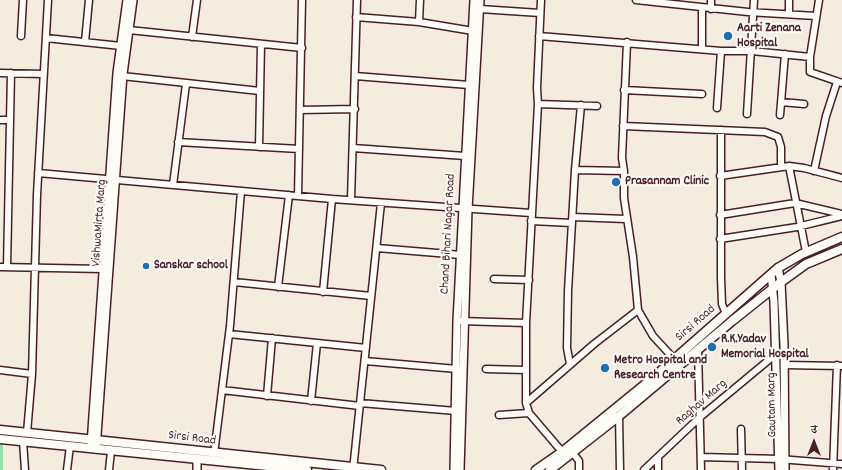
<!DOCTYPE html>
<meta charset="utf-8">
<style>
body{margin:0}
#map{position:relative;width:842px;height:470px;overflow:hidden;background:#f3ecdf;font-family:Dekko,"Playpen Sans Deva",sans-serif}
canvas{display:block}
.north{position:absolute;left:794px;top:422px;width:40px;height:40px;-webkit-text-stroke:3px #fdfcf7;paint-order:stroke;rotate:0deg;font-size:11px;font-weight:700;line-height:16px;text-align:center;color:#4a1f2b}
.north::after{content:'';display:block;margin:auto;width:14px;height:18px;background:#4a1f2b;clip-path:polygon(50% 0,100% 100%,50% 72%,0 100%)}
</style>
<div id="map">
<canvas width="842" height="470"></canvas>
<div class="north">उ</div>
</div>
<script>
const ctx = document.querySelector('canvas').getContext('2d');
ctx.lineJoin = 'round';
function fill(path, color) {
  ctx.fillStyle = color;
  ctx.fill(path, 'evenodd');
}
function shape(rows) {
  const path = new Path2D();
  for (const r of rows) {
    path.moveTo(r[0], r[1]);
    for (let i = 2; i < r.length; i += 2) path.lineTo(r[i], r[i + 1]);
  }
  return path;
}
function stroke(path, color, width, dash) {
  ctx.strokeStyle = color;
  ctx.lineWidth = width;
  ctx.lineCap = dash ? 'butt' : 'round';
  ctx.setLineDash(dash || []);
  ctx.stroke(path);
}
function write(font, color, halo, rows, align = 'center') {
  ctx.font = font + ' Dekko,sans-serif';
  ctx.lineWidth = 4;
  ctx.setLineDash([]);
  ctx.textBaseline = 'middle';
  ctx.strokeStyle = halo;
  ctx.fillStyle = color;
  for (const [text, x, y, turn = 0] of rows) {
    ctx.save();
    ctx.translate(x, y);
    ctx.rotate((+turn || 0) * Math.PI / 180);
    ctx.textAlign = isNaN(turn) ? turn : align;
    if (halo) ctx.strokeText(text, 0, 0);
    ctx.fillText(text, 0, 0);
    ctx.restore();
  }
}
const green = shape([
 [0,442,3,442,3,470,0,470]
]);
const minor = shape([
 [541,0,537,88,538,104,526,323,526,403,529,413,564,454],
 [636,0,748,12,816,16],
 [480,9,540,13],
 [711,9,711,0],
 [789,14,789,0],
 [356,17,419,22,473,31],
 [419,22,420,0],
 [129,30,302,48],
 [21,36,23,0],
 [539,36,721,51,752,51,810,57,810,72,842,83],
 [192,37,197,0],
 [46,38,121,46],
 [85,42,89,0],
 [627,42,622,158,624,171,624,198,633,257,638,310,653,336,676,361],
 [702,49,702,8],
 [810,57,819,0],
 [0,73,43,74],
 [122,76,260,91],
 [355,76,469,85],
 [624,90,702,94],
 [781,102,804,104],
 [538,104,597,106],
 [717,108,721,51],
 [300,110,355,109],
 [747,114,754,0],
 [780,115,785,54],
 [0,120,10,120],
 [623,126,765,132,778,137,781,147,781,166],
 [721,130,721,278,722,304,726,314],
 [178,142,299,149],
 [259,147,261,44],
 [353,148,465,156],
 [789,166,806,252],
 [575,170,624,171],
 [814,171,826,116,837,82],
 [38,173,332,199,531,213],
 [720,176,789,166,804,168,842,178],
 [173,185,186,84],
 [298,196,302,0],
 [351,200,357,0],
 [720,215,795,203,842,214],
 [573,217,626,219],
 [531,221,572,223],
 [720,239,797,227,842,216],
 [377,248,461,255],
 [0,267,103,269],
 [7,267,11,73],
 [494,279,529,280],
 [234,282,371,296],
 [278,287,289,195],
 [323,292,332,199],
 [460,321,526,323],
 [229,334,366,348],
 [698,350,701,470],
 [365,361,457,369],
 [570,364,567,348,568,291,575,170,581,105],
 [784,365,842,366],
 [486,369,526,370],
 [0,370,32,374],
 [222,390,360,406],
 [267,396,272,338],
 [311,401,317,343],
 [360,403,456,411],
 [526,403,594,344,638,310],
 [499,415,529,413],
 [619,416,620,470],
 [741,429,742,470],
 [27,433,32,374,37,195,48,0],
 [23,441,25,470],
 [573,453,579,461,579,470],
 [214,454,230,326,241,191],
 [701,457,779,459,842,464],
 [658,458,658,470],
 [67,470,70,446],
 [109,470,111,451],
 [353,470,381,203],
 [644,470,699,418,776,354],
 [833,470,837,365]
]);
const tertiary = shape([
 [778,268,781,282,784,345,785,470],
 [771,274,774,302,779,470],
 [91,444,117,73,127,0],
 [96,449,123,74,133,0],
 [197,459,197,470],
 [454,470,457,321,474,0],
 [460,470,468,209,480,0]
]);
const secondary = shape([
 [0,430,381,470],
 [0,439,307,470],
 [536,470,562,452,654,377,778,268,802,254,842,237],
 [550,470,619,416,732,321,781,282,806,264,842,249]
]);
const markers = [
 [728,36,5,"#1f6fb2"],
 [616,182,5,"#1f6fb2"],
 [146,266,4,"#1f6fb2"],
 [712,347,5,"#1f6fb2"],
 [605,368,5,"#1f6fb2"]
];
const poiNames = [
 ["Aarti Zenana",737,29],
 ["Hospital",737,44],
 ["Prasannam Clinic",625,182],
 ["Sanskar school",154,266],
 ["R.K.Yadav",721,340],
 ["Memorial Hospital",721,355],
 ["Metro Hospital and",614,361],
 ["Research Centre",614,376]
];
const streetNames = [
 ["VishwaMirta Marg",100,223,-86],
 ["Chand Bihari Nagar Road",449,234,-87],
 ["Sirsi Road",696,324,-41],
 ["Raghav Marg",702,403,-41],
 ["Gautam Marg",773,405,-91],
 ["Sirsi Road",192,439,7]
];
fill(green, '#95ddab');
stroke(minor, '#4a1f2b', 9);
stroke(tertiary, '#4a1f2b', 10);
stroke(secondary, '#4a1f2b', 11);
stroke(minor, '#fdfcf7', 6);
stroke(tertiary, '#fdfcf7', 7);
stroke(secondary, '#fdfcf7', 8);
for (const [x, y, r, color] of markers) {
  const dot = new Path2D();
  dot.arc(x, y, r, 0, 2 * Math.PI);
  ctx.fillStyle = color;
  ctx.fill(dot);
  stroke(dot, '#fdfcf7', 1.5);
}
write('bold 13px', '#4a1f2b', '#fdfcf7', poiNames, 'left');
write('13px', '#4a1f2b', '#fdfcf7', streetNames);
</script>
